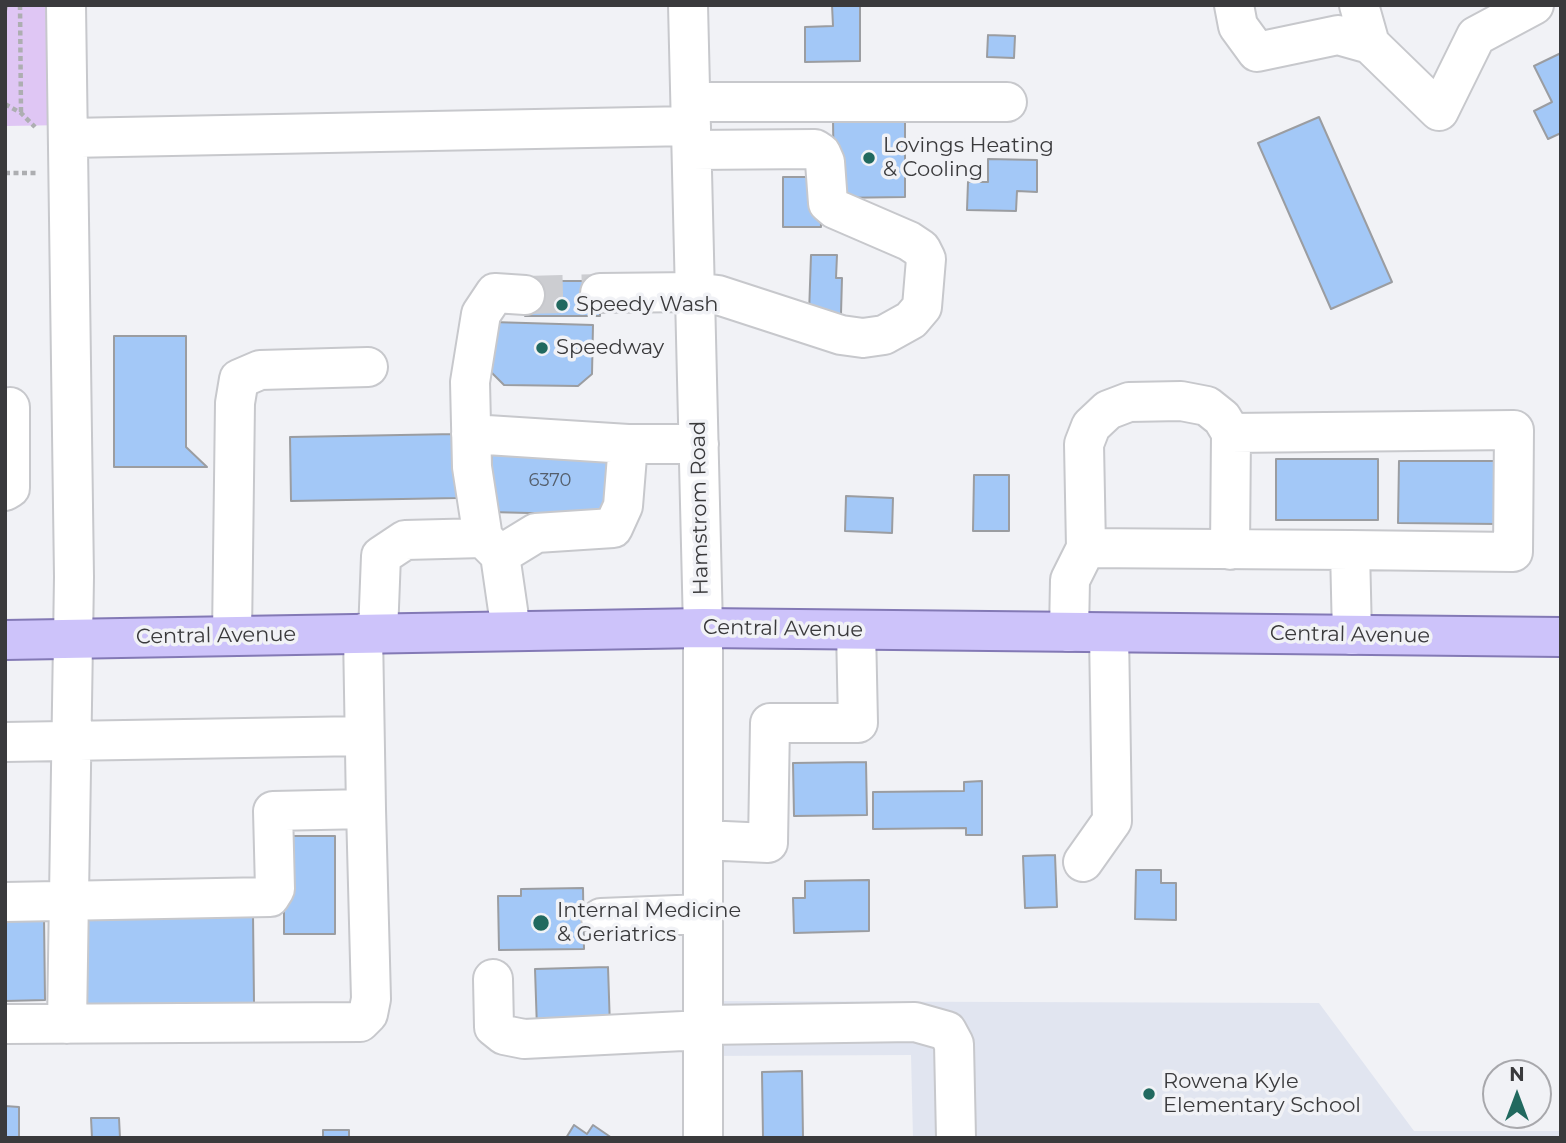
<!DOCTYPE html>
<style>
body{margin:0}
#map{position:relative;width:1566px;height:1143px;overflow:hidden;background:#f1f2f6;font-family:Montserrat,sans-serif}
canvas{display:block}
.frame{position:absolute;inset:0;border:7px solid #3a3a3c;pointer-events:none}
.north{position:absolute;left:1482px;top:1059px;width:70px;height:70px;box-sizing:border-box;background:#f1f2f6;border:2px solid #a8a8ac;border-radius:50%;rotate:0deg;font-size:19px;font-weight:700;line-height:28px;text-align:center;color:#3a3a3c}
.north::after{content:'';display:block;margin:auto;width:24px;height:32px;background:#21695f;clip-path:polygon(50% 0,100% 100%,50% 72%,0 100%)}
</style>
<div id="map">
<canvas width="1566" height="1143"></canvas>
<div class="frame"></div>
<div class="north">N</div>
</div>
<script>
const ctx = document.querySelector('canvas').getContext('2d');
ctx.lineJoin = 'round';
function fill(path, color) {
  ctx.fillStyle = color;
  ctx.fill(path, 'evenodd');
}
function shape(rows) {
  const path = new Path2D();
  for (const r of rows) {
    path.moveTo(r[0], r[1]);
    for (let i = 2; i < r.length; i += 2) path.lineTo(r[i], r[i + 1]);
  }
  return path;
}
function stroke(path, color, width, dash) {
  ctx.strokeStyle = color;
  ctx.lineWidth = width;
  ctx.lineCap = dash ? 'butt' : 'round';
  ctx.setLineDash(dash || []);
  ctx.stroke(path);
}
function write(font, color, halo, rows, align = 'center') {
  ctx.font = font + ' Montserrat,sans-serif';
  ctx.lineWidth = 7;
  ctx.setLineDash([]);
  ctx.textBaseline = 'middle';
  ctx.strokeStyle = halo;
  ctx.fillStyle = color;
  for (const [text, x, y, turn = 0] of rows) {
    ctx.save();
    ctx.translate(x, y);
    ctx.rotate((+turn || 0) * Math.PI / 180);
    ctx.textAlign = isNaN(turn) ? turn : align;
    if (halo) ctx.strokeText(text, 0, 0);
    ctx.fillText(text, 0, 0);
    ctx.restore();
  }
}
const built = shape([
 [703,1001,1319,1003,1414,1131,1561,1131,1561,1138,913,1138,911,1055,703,1056]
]);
const green = shape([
 [5,5,66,5,68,125,5,126]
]);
const building = shape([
 [832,5,860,5,860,61,805,62,805,27,833,26,832,5],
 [988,35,1015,36,1014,58,987,57,988,35],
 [1561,53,1561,133,1548,139,1534,111,1552,102,1534,66,1561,53],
 [1319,117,1392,282,1331,309,1258,143,1319,117],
 [833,118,905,118,905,197,834,198,833,118],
 [988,159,1037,160,1037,192,1017,191,1016,211,967,210,968,182,988,182,988,159],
 [783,177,820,177,821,227,783,227,783,177],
 [811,255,837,255,836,278,842,278,841,314,809,314,811,255],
 [524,281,600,281,600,316,525,316,524,281],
 [492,322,593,325,592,374,578,386,504,385,491,372,492,322],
 [114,336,186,336,186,447,207,467,114,467,114,336],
 [456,434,458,498,291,501,290,437,456,434],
 [492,448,610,451,608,515,490,512,492,448],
 [1276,459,1378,459,1378,520,1276,520,1276,459],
 [1399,461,1499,461,1498,524,1398,523,1399,461],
 [974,475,1009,475,1009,531,973,531,974,475],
 [846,496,893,498,892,533,845,531,846,496],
 [866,762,867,815,794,816,793,763,866,762],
 [982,781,982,835,966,835,966,828,873,829,873,792,964,791,964,782,982,781],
 [284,836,335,836,335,934,284,934,284,836],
 [1055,855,1057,907,1025,908,1023,856,1055,855],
 [1136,870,1161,870,1161,883,1176,883,1176,920,1135,919,1136,870],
 [869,880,869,931,794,933,793,898,805,898,805,881,869,880],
 [583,888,584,949,499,950,498,896,521,896,521,889,583,888],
 [253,914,254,1003,79,1006,78,918,253,914],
 [44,917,45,1000,5,1001,5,918,44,917],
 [608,967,610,1027,537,1029,535,969,608,967],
 [802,1071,803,1138,763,1138,762,1072,802,1071],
 [5,1106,19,1107,19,1138,5,1138,5,1106],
 [91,1118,119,1118,120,1138,92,1138,91,1118],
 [574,1125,587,1134,593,1125,612,1138,566,1138,574,1125],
 [323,1130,349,1130,349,1138,323,1138,323,1130]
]);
const minorTunnel = shape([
 [525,295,600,293]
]);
const path = shape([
 [20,5,21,113],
 [5,10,6,5],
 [5,104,21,113,35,127],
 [5,173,37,173]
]);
const minor = shape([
 [66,5,74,577,67,1024],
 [688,5,703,628,703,1138],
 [1234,5,1238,26,1257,52,1338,35,1370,44,1439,111,1476,36,1534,5],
 [1359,5,1370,44],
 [691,102,1007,102],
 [68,138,691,126],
 [600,293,695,292,718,295,841,335,863,338,884,335,911,320,922,307,926,259,921,249,909,241,835,209,828,203,825,162,821,153,815,149,692,150],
 [1231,433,1514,430,1513,552,1350,550,1352,635],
 [471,434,628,444],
 [5,491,10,488,10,407],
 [483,538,472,467,470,382,481,314,495,293,525,295],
 [1086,548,1350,550],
 [500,555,536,533,613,528,623,506,628,444,699,444],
 [1069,632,1070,580,1086,548,1084,444,1091,426,1108,410,1129,402,1181,401,1207,406,1222,418,1231,433,1230,550],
 [378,633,381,556,405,540,483,538,500,555,511,631],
 [232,635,235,403,239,379,260,370,368,367],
 [5,742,364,736],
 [703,840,768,843,770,723,858,723,856,630],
 [1083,862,1112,821,1109,633],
 [5,902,270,897,275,889,273,811,366,809,363,633],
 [601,918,703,914],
 [493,979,494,1027,504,1035,524,1039,703,1030],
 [5,1024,360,1022,368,1014,371,999,366,809],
 [703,1025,915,1022,947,1031,954,1044,956,1138]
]);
const major = shape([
 [5,640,703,628,1561,637]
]);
const markers = [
 [869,158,7,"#21695f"],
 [562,305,7,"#21695f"],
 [542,348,7,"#21695f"],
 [541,923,9,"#21695f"],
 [1149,1094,7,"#21695f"]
];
const numberNames = [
 ["6370",550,481]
];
const poiNames = [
 ["Lovings Heating",883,146],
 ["& Cooling",883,170],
 ["Speedy Wash",576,305],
 ["Speedway",556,348],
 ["Internal Medicine",557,911],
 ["& Geriatrics",557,935],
 ["Rowena Kyle",1163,1082],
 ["Elementary School",1163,1106]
];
const streetNames = [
 ["Hamstrom Road",700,508,-91],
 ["Central Avenue",783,629,1],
 ["Central Avenue",1350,635,1],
 ["Central Avenue",216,636,-1]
];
fill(built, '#e1e5f0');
fill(green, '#dfc6f4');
fill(building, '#a3c8f7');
stroke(building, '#9b9da1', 2);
stroke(minorTunnel, '#cccdd1', 38, [38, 19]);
stroke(minor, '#c7c8cc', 42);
stroke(major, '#8379b5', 42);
stroke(path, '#adaeb1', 4.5, [5, 3.5]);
stroke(minor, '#fff', 38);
stroke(major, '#cdc3fa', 38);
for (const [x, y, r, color] of markers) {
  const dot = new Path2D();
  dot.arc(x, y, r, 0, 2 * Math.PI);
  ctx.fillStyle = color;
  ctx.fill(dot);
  stroke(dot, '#f1f2f6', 2.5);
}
write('18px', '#545e6b', null, numberNames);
write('21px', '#3a3a3c', '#f1f2f6', poiNames, 'left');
write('21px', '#3a3a3c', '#f1f2f6', streetNames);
</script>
